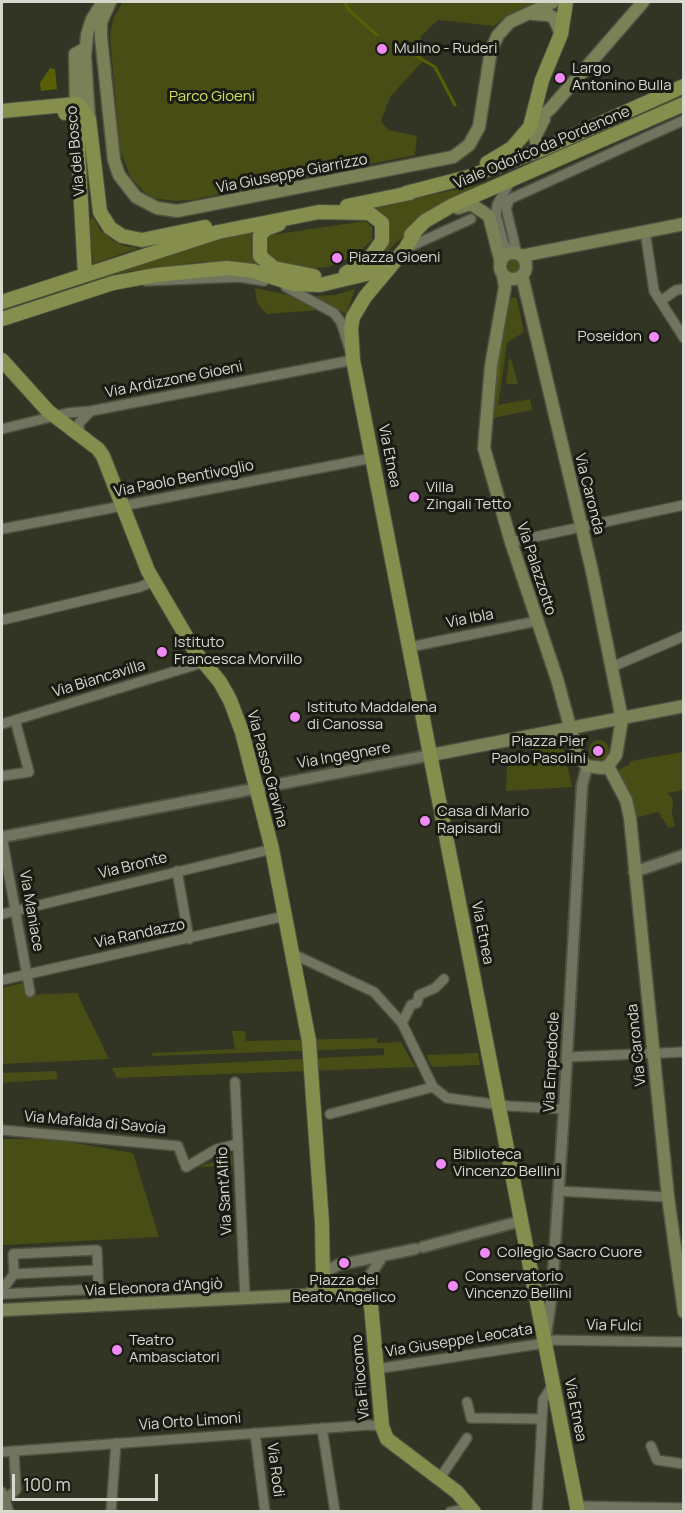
<!DOCTYPE html>
<meta charset="utf-8">
<style>
body{margin:0}
#map{position:relative;width:685px;height:1513px;overflow:hidden;background:#323523;font-family:Manrope,sans-serif}
canvas{display:block}
.frame{position:absolute;inset:0;border:3px solid #d7d9ce;pointer-events:none}
.scale{position:absolute;left:12px;top:1474px;width:146px;height:27px;box-sizing:border-box;border:3px solid #d7d9ce;border-top:0;padding-left:8px;font-size:18px;line-height:21px;white-space:nowrap;color:#d7d9ce;-webkit-text-stroke:4px #1a1c14;paint-order:stroke}
</style>
<div id="map">
<canvas width="685" height="1513"></canvas>
<div class="frame"></div>
<div class="scale">100 m</div>
</div>
<script>
const ctx = document.querySelector('canvas').getContext('2d');
ctx.lineJoin = 'round';
function fill(path, color) {
  ctx.fillStyle = color;
  ctx.fill(path, 'evenodd');
}
function shape(rows) {
  const path = new Path2D();
  for (const r of rows) {
    if (r.length === 3) {
      path.moveTo(r[0] + r[2], r[1]);
      path.arc(r[0], r[1], r[2], 0, 2 * Math.PI);
      continue;
    }
    path.moveTo(r[0], r[1]);
    for (let i = 2; i < r.length; i += 2) path.lineTo(r[i], r[i + 1]);
  }
  return path;
}
function stroke(path, color, width, dash) {
  ctx.strokeStyle = color;
  ctx.lineWidth = width;
  ctx.lineCap = dash ? 'butt' : 'round';
  ctx.setLineDash(dash || []);
  ctx.stroke(path);
}
function write(font, color, halo, rows, align = 'center') {
  ctx.font = font + ' Manrope,sans-serif';
  ctx.lineWidth = 6;
  ctx.setLineDash([]);
  ctx.textBaseline = 'middle';
  ctx.strokeStyle = halo;
  ctx.fillStyle = color;
  for (const [text, x, y, turn = 0] of rows) {
    ctx.save();
    ctx.translate(x, y);
    ctx.rotate((+turn || 0) * Math.PI / 180);
    ctx.textAlign = isNaN(turn) ? turn : align;
    if (halo) ctx.strokeText(text, 0, 0);
    ctx.fillText(text, 0, 0);
    ctx.restore();
  }
}
const green = shape([
 [123,2,539,2,506,16,494,26,438,20,421,36,422,62,390,97,381,121,388,130,417,136,415,155,191,200,173,201,154,198,144,192,131,178,120,150,110,36,113,19],
 [683,93,683,97,554,157,447,200,432,209,376,262,386,222,382,215,373,208,480,184,514,172],
 [94,218,100,230,112,240,124,246,139,248,93,264,89,219],
 [365,221,372,227,372,240,356,255,329,267,304,269,283,266,273,259,266,248,265,242,271,235],
 [258,229,268,271,248,264,199,262,130,271,90,282,184,249],
 [514,266,7],
 [255,288,289,295,319,310,267,314,257,303],
 [355,289,346,314,315,296,335,295],
 [513,297,517,299,524,332,507,343,498,405,530,399,532,410,493,418,508,301],
 [509,359,511,359,518,384,506,384],
 [599,750,10],
 [562,741,572,787,506,791,507,764,534,763,531,747],
 [683,752,683,790,668,793,673,799,672,814,675,826,669,828,658,812,635,818,634,801,618,770,629,765,631,761],
 [22,983,25,995,77,993,109,1059,2,1064,2,988],
 [232,1031,245,1031,246,1041,377,1038,377,1043,401,1042,415,1067,117,1078,112,1068,384,1055,384,1048,153,1056,152,1053,235,1049],
 [478,1053,480,1065,432,1067,426,1055],
 [56,1071,58,1079,2,1083,2,1073],
 [2,1139,51,1139,133,1153,159,1237,2,1245],
 [232,1155,233,1166,196,1167,217,1161]
]);
const water = shape([
 [50,68,55,69,57,89,41,91,40,83]
]);
const stream = shape([
 [345,2,349,10,377,35],
 [394,43,435,67,455,105],
 [495,393,503,331]
]);
const minor = shape([
 [510,182,497,205,496,215,504,245,513,253],
 [645,231,654,291,684,338],
 [407,248,471,219],
 [517,254,506,208,510,199,684,120],
 [146,281,239,277,264,281],
 [661,301,676,290,684,289],
 [2,429,67,413,91,411,353,360,341,322,334,313,286,287],
 [79,434,79,423,91,411],
 [2,529,372,458],
 [511,542,684,505],
 [2,620,140,587,154,581],
 [410,647,537,621],
 [612,667,684,636],
 [2,724,205,662],
 [2,776,29,772,15,720],
 [2,837,30,992],
 [177,871,189,939],
 [2,914,272,849],
 [293,954,374,992,402,1023,433,1087,447,1098,509,1106,564,1109],
 [2,980,285,916],
 [402,1023,411,1005,417,1003,419,995,435,988,444,979],
 [567,1057,684,1052],
 [235,1082,245,1298],
 [330,1114,433,1087],
 [2,1130,178,1146,186,1167,217,1149,238,1144],
 [558,1191,668,1197],
 [14,1274,98,1270],
 [2,1290,14,1274,13,1254,97,1250,99,1306],
 [2,1294,99,1289],
 [376,1369,539,1344,545,1340,684,1342],
 [467,1402,471,1418,542,1419],
 [322,1428,335,1512],
 [255,1433,265,1512],
 [651,1446,657,1460,684,1464],
 [2,1452,368,1425,382,1426],
 [440,1478,467,1438],
 [2,1492,9,1512],
 [5,1500,16,1490,14,1451],
 [577,1506,684,1508],
 [111,1512,116,1443],
 [450,1512,471,1508],
 [537,1512,543,1400,554,1383]
]);
const tertiary = shape([
 [2,837,431,755],
 [634,872,684,855],
 [423,1247,521,1221],
 [323,1273,338,1265,415,1249],
 [371,1305,370,1276,381,1258],
 [546,1334,552,1292,564,1109,582,786,587,766]
]);
const secondary = shape([
 [110,2,101,22,101,37,114,160,119,175,136,197,157,208,177,211,453,157,469,145,479,127,491,50,498,35,510,22,553,2],
 [533,14,549,15,554,18,561,34],
 [76,112,75,54,86,48],
 [89,119,85,56,87,35,92,19,103,2],
 [530,127,551,108,643,2],
 [543,149,537,145,535,137,544,119],
 [458,208,471,204,489,216,501,263],
 [513,266,13],
 [521,256,684,224],
 [503,275,505,287,491,366,484,448,511,542,557,679,578,756,587,766,602,768,608,766,616,755,622,719,592,571,522,276],
 [431,755,684,706],
 [608,766,626,800,630,818,668,1197,684,1312],
 [2,1310,307,1295,314,1292,323,1279]
]);
const primary = shape([
 [2,111,76,104,80,106,89,119,100,212,110,228,122,236,142,240,205,227],
 [65,113,76,112,85,275],
 [487,163,512,148,530,127,542,80,561,34,566,2],
 [406,193,468,177,543,149,684,86],
 [347,206,410,193],
 [279,224,266,229,260,235,260,256,274,268,314,276],
 [417,229,405,249,365,297,353,317,351,328,353,360,578,1512],
 [411,235,425,221,451,206,684,104],
 [2,302,218,232,319,212,369,213,382,223,382,241,366,263,346,273],
 [2,319,113,283,156,275,227,268,253,271,294,284,320,285,366,274,389,258],
 [2,360,48,411,98,449,103,456,148,571,196,653,220,682,230,700,242,732,272,849,309,1041],
 [311,1070,322,1223,323,1279,339,1295,356,1295,365,1298,371,1305,382,1426,387,1439,457,1492,474,1512]
]);
const primaryBridge = shape([
 [309,1041,311,1070]
]);
const markers = [
 [382,49,6,"#f08bf6"],
 [560,78,6,"#f08bf6"],
 [337,258,6,"#f08bf6"],
 [654,337,6,"#f08bf6"],
 [414,497,6,"#f08bf6"],
 [162,652,6,"#f08bf6"],
 [295,717,6,"#f08bf6"],
 [598,751,6,"#f08bf6"],
 [425,821,6,"#f08bf6"],
 [441,1164,6,"#f08bf6"],
 [485,1253,6,"#f08bf6"],
 [344,1263,6,"#f08bf6"],
 [453,1286,6,"#f08bf6"],
 [117,1350,6,"#f08bf6"]
];
const poiNames = [
 ["Mulino - Ruderi",394,49],
 ["Largo",572,69],
 ["Antonino Bulla",572,86],
 ["Piazza Gioeni",349,258],
 ["Poseidon",642,337,"right"],
 ["Villa",426,488],
 ["Zingali Tetto",426,505],
 ["Istituto",174,643],
 ["Francesca Morvillo",174,660],
 ["Istituto Maddalena",307,708],
 ["di Canossa",307,725],
 ["Piazza Pier",586,742,"right"],
 ["Paolo Pasolini",586,759,"right"],
 ["Casa di Mario",437,812],
 ["Rapisardi",437,829],
 ["Biblioteca",453,1155],
 ["Vincenzo Bellini",453,1172],
 ["Collegio Sacro Cuore",497,1253],
 ["Conservatorio",465,1277],
 ["Vincenzo Bellini",465,1294],
 ["Piazza del",344,1281,"center"],
 ["Beato Angelico",344,1298,"center"],
 ["Teatro",129,1341],
 ["Ambasciatori",129,1358]
];
const parkNames = [
 ["Parco Gioeni",212,97]
];
const streetNames = [
 ["Viale Odorico da Pordenone",542,148,-23],
 ["Via del Bosco",76,151,-95],
 ["Via Giuseppe Giarrizzo",292,174,-11],
 ["Via Ardizzone Gioeni",174,380,-11],
 ["Via Etnea",389,456,79],
 ["Via Paolo Bentivoglio",184,479,-11],
 ["Via Caronda",589,494,76],
 ["Via Palazzotto",536,569,72],
 ["Via Ibla",470,619,-11],
 ["Via Biancavilla",99,679,-17],
 ["Via Ingegnere",344,756,-10],
 ["Via Passo Gravina",267,769,75],
 ["Via Bronte",133,866,-14],
 ["Via Maniace",31,911,80],
 ["Via Etnea",482,933,79],
 ["Via Randazzo",140,934,-12],
 ["Via Caronda",637,1045,-96],
 ["Via Empedocle",552,1062,-87],
 ["Via Mafalda di Savoia",95,1123,5],
 ["Via Sant'Alfio",225,1191,-93],
 ["Via Eleonora d'Angiò",154,1288,-3],
 ["Via Fulci",614,1326,1],
 ["Via Giuseppe Leocata",459,1341,-9],
 ["Via Filocomo",361,1377,-95],
 ["Via Etnea",575,1410,79],
 ["Via Orto Limoni",190,1422,-4],
 ["Via Rodi",275,1470,83]
];
fill(green, '#474d15');
fill(water, '#586006');
stroke(stream, '#586006', 3);
stroke(minor, '#4f5242', 12);
stroke(tertiary, '#4f5242', 14);
stroke(secondary, '#4f5242', 15);
stroke(primary, '#4f5242', 16);
stroke(minor, '#717560', 9);
stroke(tertiary, '#717560', 10);
stroke(secondary, '#7b8157', 12);
stroke(primary, '#858e4d', 14);
stroke(primaryBridge, '#4f5242', 16, []);
stroke(primaryBridge, '#858e4d', 14);
for (const [x, y, r, color] of markers) {
  const dot = new Path2D();
  dot.arc(x, y, r, 0, 2 * Math.PI);
  ctx.fillStyle = color;
  ctx.fill(dot);
  stroke(dot, '#1a1c14', 2);
}
write('15px', '#d7d9ce', '#1a1c14', poiNames, 'left');
write('15px', '#d2e159', '#1a1c14', parkNames);
write('15px', '#d7d9ce', '#1a1c14', streetNames);
</script>
